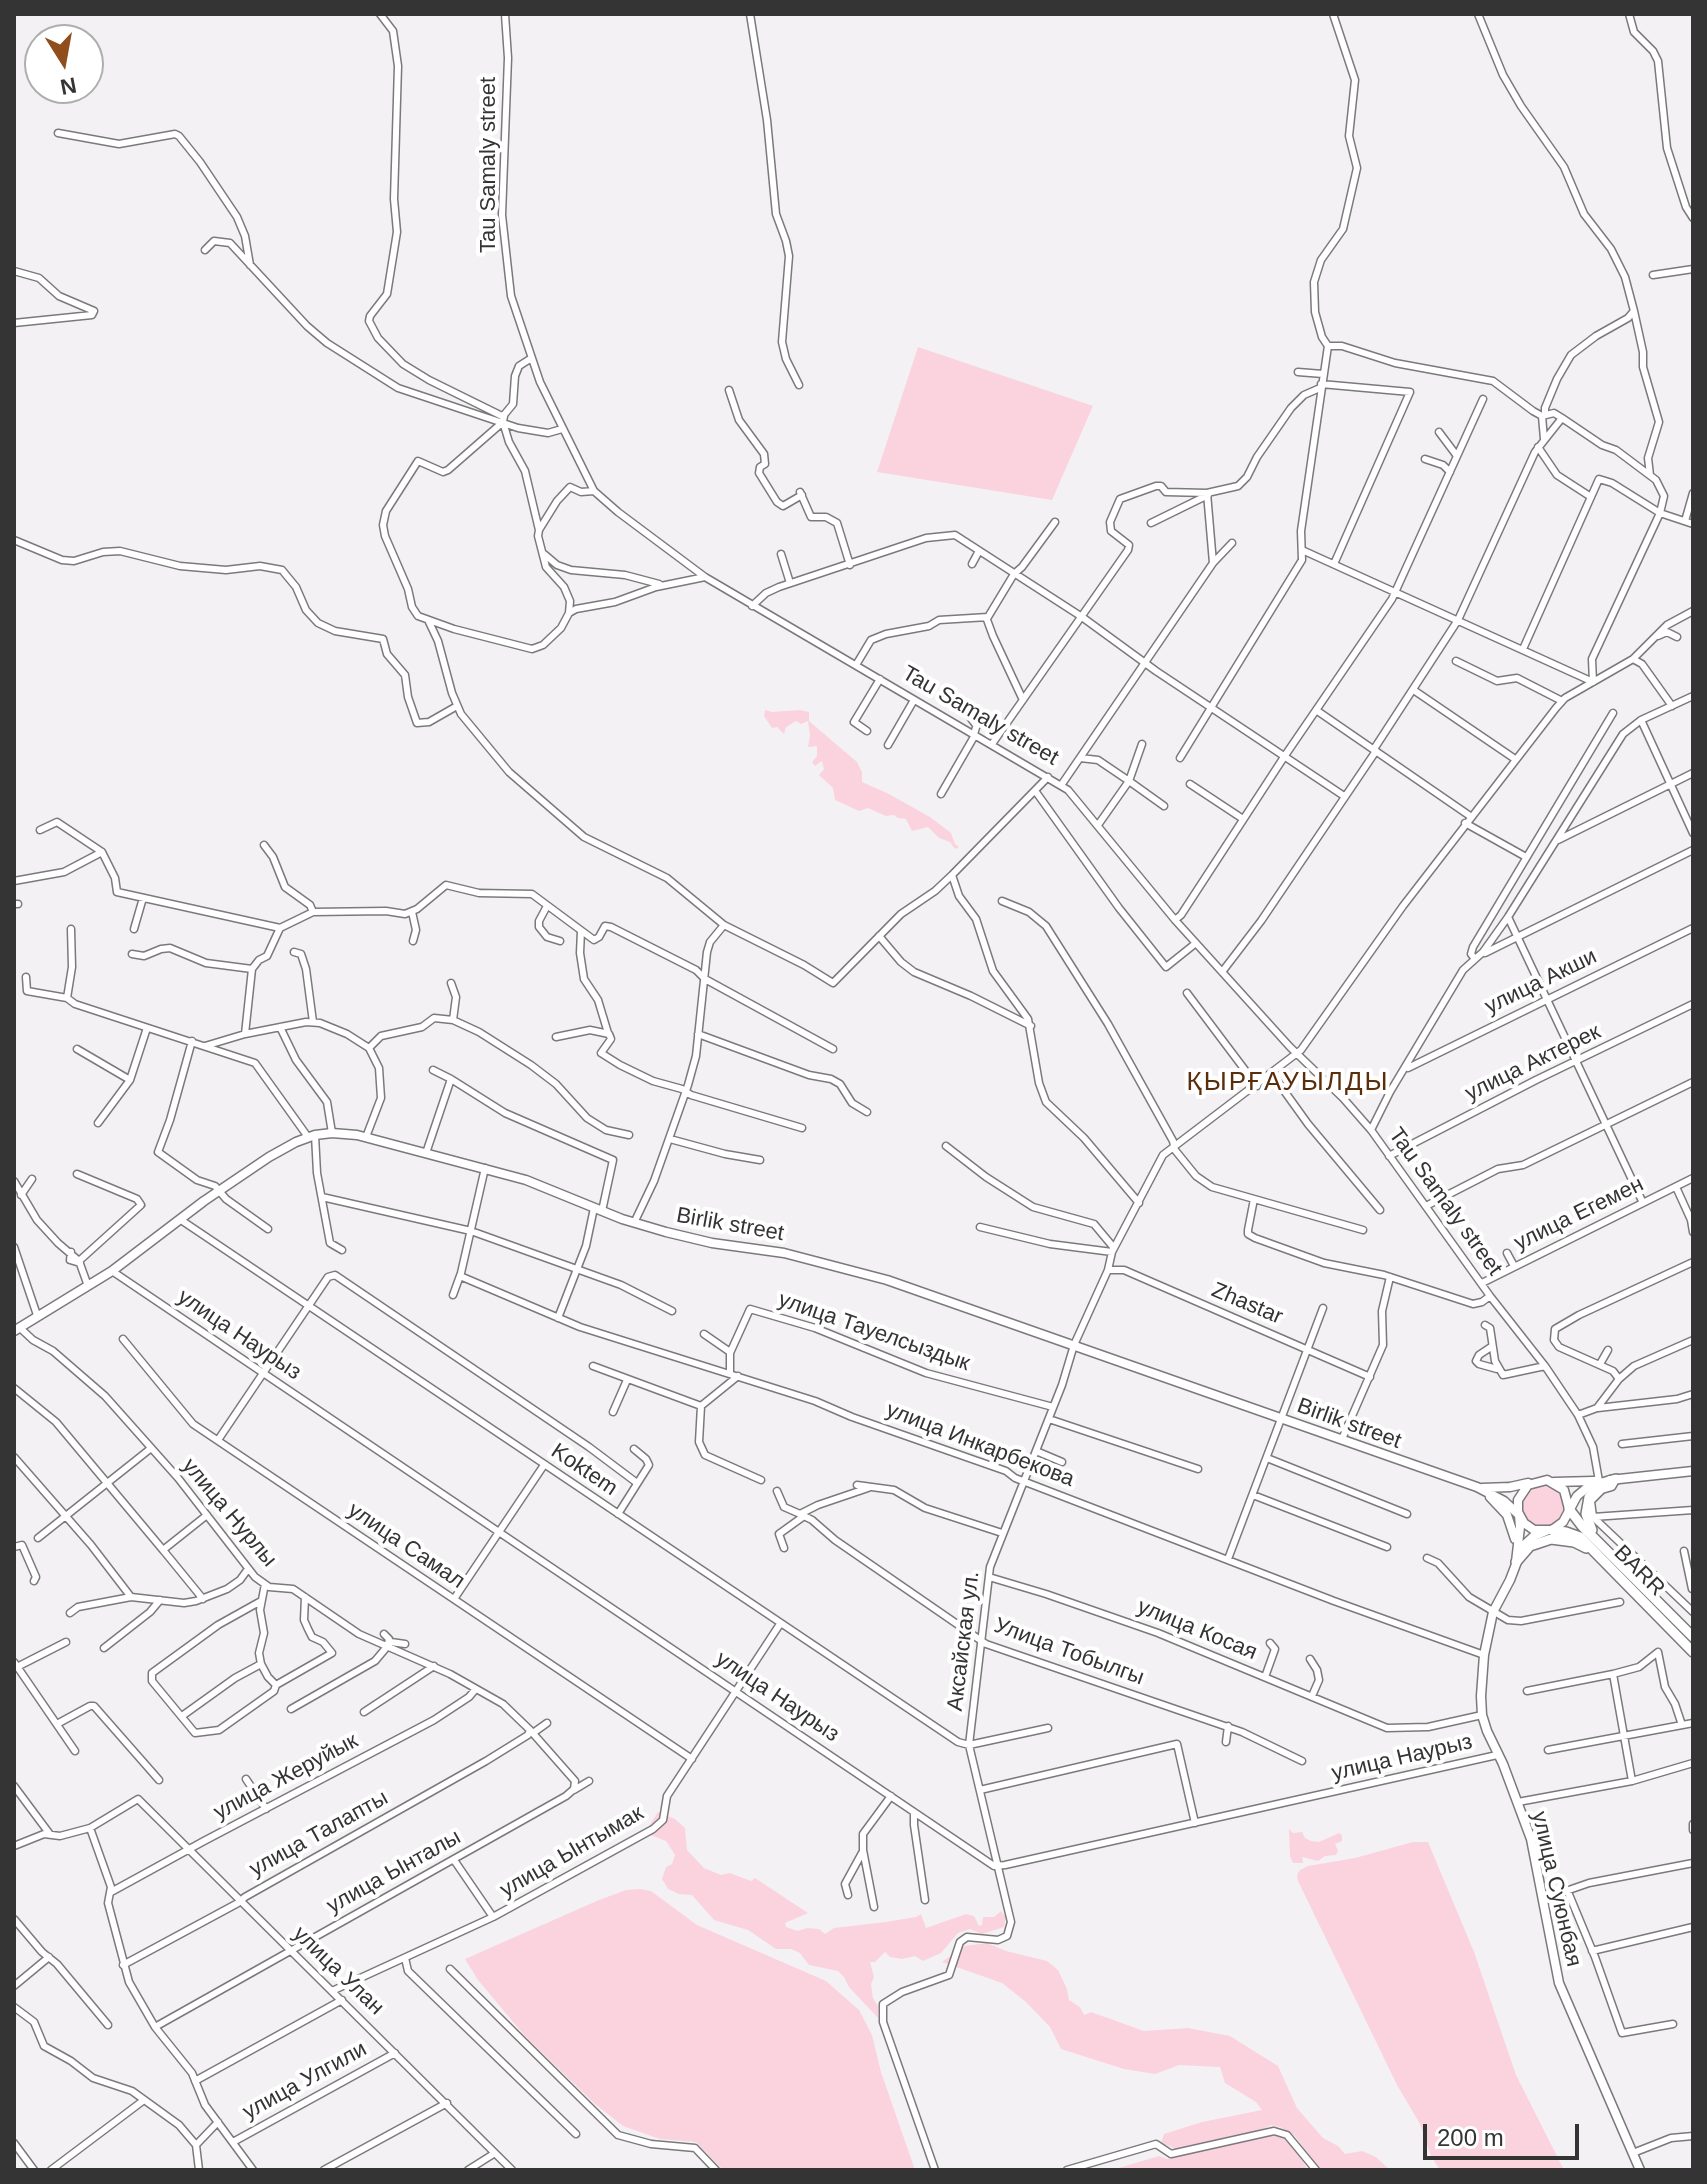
<!DOCTYPE html>
<meta charset="utf-8">
<style>
body{margin:0}
#map{position:relative;width:1707px;height:2184px;overflow:hidden;background:#f4f1f4;font-family:Helvetica,sans-serif}
canvas{display:block}
.frame{position:absolute;inset:0;border:16px solid #353435;pointer-events:none}
.north{position:absolute;left:24px;top:24px;width:80px;height:80px;box-sizing:border-box;background:#fff;border:2px solid #aeaeae;border-radius:50%;rotate:169deg;font-size:22px;font-weight:700;line-height:32px;text-align:center;color:#353435}
.north::after{content:'';display:block;margin:auto;width:28px;height:36px;background:#904e1d;clip-path:polygon(50% 0,100% 100%,50% 72%,0 100%)}
.scale{position:absolute;left:1423px;top:2124px;width:156px;height:36px;box-sizing:border-box;border:4px solid #353435;border-top:0;padding-left:10px;font-size:24px;line-height:28px;white-space:nowrap;color:#353435;-webkit-text-stroke:6px #fff;paint-order:stroke}
</style>
<div id="map">
<canvas width="1707" height="2184"></canvas>
<div class="frame"></div>
<div class="north">N</div>
<div class="scale">200 m</div>
</div>
<script>
const ctx = document.querySelector('canvas').getContext('2d');
ctx.lineJoin = 'round';
function fill(path, color) {
  ctx.fillStyle = color;
  ctx.fill(path, 'evenodd');
}
function shape(rows) {
  const path = new Path2D();
  for (const r of rows) {
    if (r.length === 3) {
      path.moveTo(r[0] + r[2], r[1]);
      path.arc(r[0], r[1], r[2], 0, 2 * Math.PI);
      continue;
    }
    path.moveTo(r[0], r[1]);
    for (let i = 2; i < r.length; i += 2) path.lineTo(r[i], r[i + 1]);
  }
  return path;
}
function stroke(path, color, width, dash) {
  ctx.strokeStyle = color;
  ctx.lineWidth = width;
  ctx.lineCap = dash ? 'butt' : 'round';
  ctx.setLineDash(dash || []);
  ctx.stroke(path);
}
function write(font, color, halo, rows, align = 'center') {
  ctx.font = font + ' Helvetica,sans-serif';
  ctx.lineWidth = 8;
  ctx.setLineDash([]);
  ctx.textBaseline = 'middle';
  ctx.strokeStyle = halo;
  ctx.fillStyle = color;
  for (const [text, x, y, turn = 0] of rows) {
    ctx.save();
    ctx.translate(x, y);
    ctx.rotate((+turn || 0) * Math.PI / 180);
    ctx.textAlign = isNaN(turn) ? turn : align;
    if (halo) ctx.strokeText(text, 0, 0);
    ctx.fillText(text, 0, 0);
    ctx.restore();
  }
}
const green = shape([
 [918,347,1093,406,1052,500,877,472],
 [765,710,772,712,800,710,809,712,809,721,857,762,862,772,862,782,887,793,930,817,951,833,955,844,959,847,955,849,950,842,939,838,928,827,912,831,906,819,898,818,894,815,886,816,868,808,859,811,835,800,833,788,819,775,824,769,822,761,815,766,812,762,817,756,817,746,808,747,810,735,808,721,801,724,796,721,786,727,784,734,777,727,772,728,764,716],
 [1543,1506,21],
 [658,1812,675,1819,685,1828,687,1850,704,1868,721,1875,730,1873,751,1881,755,1878,808,1913,785,1923,786,1927,798,1931,807,1928,819,1929,825,1934,834,1928,886,1922,916,1917,921,1914,926,1928,966,1914,974,1916,979,1926,982,1925,983,1917,994,1917,1001,1911,1006,1917,1004,1927,982,1934,970,1929,958,1933,941,1953,923,1961,915,1956,902,1959,890,1957,885,1952,875,1962,870,1962,874,1977,871,1984,873,1998,878,2006,878,2018,849,1987,844,1977,838,1971,809,1965,800,1953,791,1949,776,1949,748,1930,714,1920,692,1895,679,1894,668,1889,662,1879,666,1867,672,1864,675,1855,666,1841,648,1834,649,1826],
 [1289,1829,1293,1833,1302,1832,1305,1838,1311,1841,1319,1842,1339,1833,1342,1835,1342,1841,1335,1844,1338,1851,1336,1855,1325,1856,1318,1861,1302,1857,1303,1863,1293,1863,1290,1856],
 [1413,1842,1428,1842,1474,1952,1516,2075,1564,2170,1440,2170,1431,2156,1420,2124,1397,2085,1298,1881,1297,1875,1300,1870,1308,1866,1355,1858],
 [640,1889,651,1891,697,1925,826,1981,859,2010,872,2035,881,2072,915,2170,723,2170,696,2142,660,2139,623,2126,595,2104,524,2035,478,1980,465,1959,599,1900,626,1890],
 [987,1943,1006,1951,1047,1961,1058,1970,1067,1989,1069,2000,1080,2007,1084,2015,1091,2012,1144,2031,1188,2028,1230,2036,1278,2066,1297,2108,1323,2138,1338,2146,1345,2154,1362,2151,1376,2157,1390,2170,1319,2170,1295,2136,1280,2127,1271,2125,1259,2131,1179,2150,1161,2143,1164,2134,1202,2122,1262,2110,1256,2102,1225,2083,1220,2067,1179,2065,1155,2074,1124,2069,1061,2049,1050,2027,1026,2002,1002,1983,942,1962,964,1946],
 [1272,2135,1285,2139,1296,2150,1308,2170,1112,2170,1159,2156,1167,2159,1238,2140]
]);
const minor = shape([
 [380,14,393,31,398,66,394,199,397,232,387,294,370,316,369,321,378,338,403,364,429,380,504,417],
 [505,14,508,58,502,215,511,296,540,382,594,491,618,512,705,577,1068,790,1175,920,1290,1047,1343,1098,1371,1130,1490,1296,1545,1366,1578,1415,1593,1447,1599,1481],
 [750,14,767,120,776,214,786,241,789,256,782,342,786,359,799,385],
 [1478,14,1503,75,1521,106,1564,167,1584,214,1611,249,1625,277,1634,311,1628,318,1596,336,1571,355,1557,379,1545,408,1545,415],
 [1629,14,1634,32,1653,51,1658,61,1667,148,1686,207,1693,218],
 [58,133,119,144,175,134,179,136,200,162,237,217,245,236,250,265],
 [205,250,214,241,230,243,307,326,327,343,398,388,518,428,548,433,562,429],
 [14,271,39,278,59,296,94,311,92,315,14,323],
 [1653,275,1693,269],
 [1634,311,1643,352,1643,367,1659,422,1648,458,1650,475],
 [1328,346,1342,346,1395,363,1493,381,1533,411,1542,416,1554,413,1562,418],
 [530,359,519,366,515,376,513,404,504,415,503,422,509,442,525,471,539,530],
 [1298,372,1323,374],
 [1321,384,1410,392,1334,564],
 [729,390,739,420,764,454,765,464,760,467,759,473,777,502,783,506,802,495],
 [1542,416,1544,439],
 [503,422,448,470,443,472,418,461,386,511,383,525,385,536,408,589,412,607,418,616,454,629,532,649,543,645,561,628,569,613,576,609,615,602,656,587,705,577],
 [1439,432,1457,456],
 [1538,447,1557,475,1591,497],
 [1425,459,1443,465,1450,472],
 [800,492,811,517,826,517,837,523,850,565],
 [1207,493,1213,563],
 [1685,521,1693,493],
 [1151,523,1208,495],
 [14,540,62,560,74,561,103,552,120,551,180,566,226,570,260,566,282,570,296,587,306,610,318,623,335,631,383,639,387,654,405,675,408,697,417,723,429,722,457,706],
 [1302,550,1593,682],
 [544,554,557,565,571,570,625,575,659,584],
 [781,554,790,583],
 [972,564,979,551],
 [752,606,766,593,779,587,926,538,955,535,1082,617,1156,671,1344,796],
 [569,613,570,601,564,587,546,567,538,536,539,530,557,501,570,487,581,492,594,491],
 [986,617,993,636,1023,700],
 [429,622,438,641,452,693,461,714,509,772,584,837,667,878,724,925,804,965,833,983,901,914,935,891,952,875,1048,777],
 [1658,636,1667,632,1677,637],
 [1523,649,1599,479,1612,483,1660,513,1693,524],
 [1633,659,1642,664,1672,706],
 [1456,661,1497,681,1517,678,1562,701],
 [856,665,871,640,886,634,929,626,939,620,988,617,1014,574,1022,567,1055,522],
 [1415,691,1515,759],
 [963,708,976,725],
 [1316,710,1470,816],
 [1641,720,1693,833],
 [867,731,854,722,880,679],
 [974,734,979,718,978,712],
 [992,744,1128,550,1129,545,1111,531,1110,522,1120,499,1156,486,1161,486,1166,492,1207,493,1238,486,1247,477,1257,457,1291,408,1304,395,1320,388],
 [1142,744,1129,781,1164,806],
 [888,745,914,700],
 [1374,749,1458,620,1535,452,1562,418,1602,445,1616,450,1656,480,1664,496,1660,513,1592,659,1593,682],
 [1080,758,1098,760,1129,781,1098,825],
 [1180,758,1302,560,1301,531,1328,346,1322,337,1315,312,1314,282,1321,260,1343,229,1357,168,1349,136,1355,80,1333,14],
 [1062,784,1213,563,1232,543],
 [1190,784,1243,819],
 [1036,792,1119,908,1166,967,1196,943],
 [941,794,975,735],
 [1465,823,1526,857],
 [40,830,57,822,102,852,115,878,117,892,280,928,313,912,386,911,405,914,417,909,446,885,479,893,532,894,594,940,599,937,605,926,611,927,696,970,705,979,833,1049],
 [1558,840,1693,773],
 [264,845,273,857,285,887,310,905,313,912],
 [952,875,959,896,976,919,993,971,1028,1019,1039,1083,1046,1102,1084,1138,1139,1203],
 [14,881,64,872,102,852],
 [1002,901,1029,912,1046,926,1108,1024,1173,1141,1175,1150,1196,1176,1212,1187,1363,1230],
 [14,904,18,904],
 [547,906,539,921,539,927,547,937,560,941],
 [412,912,416,930,413,941],
 [1508,917,1643,1203],
 [1175,920,1181,915,1284,757,1392,599,1483,399],
 [134,929,143,898],
 [581,931,580,953,584,979,598,1000,608,1033],
 [879,936,901,962,914,972,971,996,1031,1026],
 [294,952,301,954,306,969,313,1022],
 [1485,953,1693,850],
 [132,954,144,956,161,949,170,948,206,963,252,969],
 [1475,959,1471,954,1473,947,1613,713],
 [1222,972,1261,921,1376,751],
 [26,977,27,991,67,998,75,1004,255,1063,308,1137],
 [451,983,456,997,453,1020],
 [1187,993,1257,1086],
 [67,998,72,967,71,929],
 [280,1027,296,1060,327,1102,332,1133],
 [245,1034,252,969,259,960,267,956,280,928],
 [698,1034,809,1075,831,1079,840,1084,852,1103,867,1112],
 [556,1037,590,1030,609,1034,611,1039,601,1053,620,1065,653,1081,682,1089,691,1095,802,1128],
 [192,1041,170,1120,158,1152,197,1180,215,1186,226,1199,268,1229],
 [205,1046,245,1034,306,1022,320,1023,347,1034,369,1048,379,1068,381,1098,366,1137],
 [369,1048,381,1036,422,1027,434,1018,453,1020,479,1032,531,1065,556,1084,587,1118,606,1130,629,1135],
 [77,1049,130,1080],
 [1408,1068,1693,928],
 [433,1070,451,1079],
 [1272,1074,1308,1124,1380,1210],
 [98,1123,130,1080,147,1028],
 [1371,1130,1390,1092,1463,970,1483,952,1508,917,1623,734,1641,720,1693,696],
 [315,1135,317,1173,330,1243,342,1250],
 [670,1139,725,1154,760,1160],
 [946,1146,986,1177,1033,1207,1094,1224,1114,1248],
 [426,1153,451,1079,505,1113,613,1160,602,1211],
 [1389,1156,1536,1080,1693,1004],
 [77,1174,137,1199,141,1205,79,1261],
 [14,1181,37,1220,58,1243,79,1261,88,1286],
 [1676,1187,1691,1220,1693,1232],
 [21,1195,32,1179],
 [322,1197,471,1231,621,1285,672,1311],
 [1254,1199,1248,1230,1248,1234,1255,1238,1324,1263,1384,1275,1473,1304,1482,1302,1490,1296],
 [1426,1206,1498,1169,1523,1165,1693,1082],
 [181,1220,958,1742,969,1745,1048,1728],
 [634,1223,654,1181,688,1085,696,1056,707,952,710,942,724,925],
 [980,1227,1050,1244,1112,1252],
 [14,1247,37,1315],
 [71,1252,70,1260,80,1263],
 [1507,1253,1514,1266],
 [1108,1270,1124,1270,1370,1377],
 [112,1271,994,1866,1005,1865,1497,1755],
 [460,1276,580,1327,815,1401,852,1417,1006,1471,1015,1478,1334,1601,1484,1655],
 [1482,1283,1693,1178],
 [453,1295,461,1273,485,1168],
 [558,1318,586,1246,594,1208],
 [1485,1325,1490,1328,1495,1361,1503,1375,1545,1366],
 [19,1327,33,1340,53,1351,105,1396,178,1478,255,1577,269,1587,293,1589,359,1634,450,1674,503,1704,530,1730,575,1781,574,1789,566,1796,155,2027],
 [704,1334,730,1352],
 [123,1339,193,1424,692,1759],
 [1491,1347,1479,1355,1476,1361,1479,1364,1497,1369],
 [1600,1364,1608,1350],
 [593,1366,701,1406],
 [730,1373,730,1353,750,1309,815,1328,926,1373,1053,1407],
 [738,1376,701,1406,699,1442,705,1455,761,1480],
 [1619,1379,1613,1371,1559,1347,1554,1340,1555,1329,1579,1315,1693,1262],
 [14,1388,56,1422,163,1550,207,1515],
 [1598,1408,1677,1399,1693,1394],
 [613,1412,627,1380],
 [1578,1415,1597,1408,1619,1379,1634,1366,1693,1340],
 [1049,1419,1198,1469],
 [1342,1439,1383,1345,1382,1311,1390,1277],
 [218,1440,328,1277,335,1275,589,1447,637,1483],
 [1622,1444,1693,1436],
 [1036,1451,1062,1462],
 [14,1457,91,1545,131,1597],
 [1267,1458,1407,1514],
 [1616,1480,1612,1487,1602,1490,1591,1501,1593,1517,1693,1612],
 [857,1485,894,1490,925,1508,1002,1533],
 [777,1491,784,1507,800,1514,818,1505,868,1488],
 [1253,1495,1387,1547],
 [618,1514,649,1465,646,1459,634,1449],
 [800,1514,812,1520,835,1540,986,1644,1242,1732,1302,1761],
 [1593,1517,1693,1510],
 [38,1538,150,1449],
 [14,1547,22,1545,36,1577,34,1581],
 [784,1548,779,1534,804,1516],
 [163,1550,203,1599],
 [1684,1551,1692,1589],
 [1427,1558,1438,1563,1469,1597,1508,1620,1521,1621,1620,1602],
 [1228,1559,1323,1308],
 [989,1577,1046,1594,1158,1633,1387,1728,1428,1727,1482,1715],
 [454,1599,544,1465],
 [261,1601,218,1625,152,1673,152,1681,195,1733,219,1730,274,1691,276,1685,268,1677,261,1664,259,1653,264,1633,260,1610,265,1584],
 [70,1613,78,1607,131,1597,184,1603,196,1601,227,1589,240,1580,248,1569],
 [384,1634,389,1639,388,1644],
 [104,1648,150,1612,160,1600],
 [1310,1659,1317,1670,1319,1680,1312,1696],
 [14,1662,75,1751],
 [17,1667,66,1642],
 [1613,1674,1632,1781],
 [1265,1677,1275,1649,1270,1643],
 [276,1685,332,1653,323,1642,312,1637,308,1629,304,1620,305,1597],
 [1527,1691,1613,1674,1639,1667,1658,1652,1665,1687,1675,1704,1682,1725],
 [291,1709,375,1661,391,1642,405,1644],
 [364,1712,434,1666],
 [182,1716,235,1678,261,1664],
 [57,1724,90,1706,94,1706,159,1780],
 [533,1733,547,1723],
 [1226,1742,1228,1726],
 [1548,1750,1693,1723],
 [246,1779,266,1809],
 [14,1786,49,1833],
 [574,1790,589,1781],
 [980,1790,1177,1744,1195,1823],
 [1518,1802,1632,1781,1693,1763],
 [914,1812,914,1825,925,1900],
 [1693,1824,1693,1830],
 [90,1828,111,1887,108,1903,129,1982,155,2027,192,2073,205,2105,253,2170],
 [14,1846,44,1834,60,1836,90,1828,138,1799,512,2170],
 [454,1860,493,1917],
 [111,1892,204,1841,434,1720,469,1697,475,1690],
 [1568,1892,1595,1957,1622,2033,1673,2024],
 [848,1895,845,1884,862,1853],
 [1543,1899,1589,1883,1693,1863],
 [874,1907,863,1850,863,1834,891,1796],
 [14,1919,42,1952,57,1964,108,2025],
 [1592,1951,1693,1927],
 [405,1958,408,1971,576,2134],
 [123,1965,238,1903,245,1897,486,1761,528,1735,530,1730],
 [450,1969,618,2135,651,2144,695,2148,716,2170],
 [14,1986,49,1957],
 [332,1991,493,1917,653,1829,663,1820,667,1796,780,1624],
 [14,2007,34,2022,44,2046,71,2061,93,2078,132,2091,179,2125,196,2145,199,2170],
 [195,2081,342,2000],
 [233,2142,395,2053],
 [14,2143,34,2170],
 [196,2145,218,2122],
 [1633,2153,1671,2138,1693,2136],
 [51,2170,144,2100],
 [324,2170,447,2103],
 [468,2170,495,2153],
 [935,2170,883,2022,883,2004,902,1992,949,1975,960,1942,967,1937,998,1940,1007,1936,1011,1922,969,1745,990,1567,1062,1385,1074,1345,1108,1270,1112,1252,1163,1155,1301,1050,1403,906,1556,708,1565,698,1633,659,1667,625,1693,611],
 [1067,2170,1156,2144,1171,2154,1274,2131,1287,2135,1316,2170]
]);
const major = shape([
 [14,1331,112,1271,204,1201,269,1157,296,1142,315,1135,332,1133,357,1135,526,1180,622,1219,666,1232,712,1243,784,1253,887,1280,1477,1487,1504,1501,1519,1515,1520,1527,1516,1562],
 [1610,1480,1693,1471],
 [1554,1482,1593,1481],
 [1482,1488,1510,1487,1528,1483],
 [1490,1497,1507,1515,1515,1539],
 [1569,1509,1564,1490,1547,1480,1528,1485,1518,1500,1518,1512,1524,1523,1534,1530,1552,1530,1563,1522,1577,1496,1595,1481],
 [1546,1531,1534,1536,1523,1546,1510,1580,1493,1612,1484,1655,1481,1696,1482,1715,1487,1731,1503,1764,1531,1839,1559,1983,1640,2170]
]);
const highway = shape([
 [1569,1509,1582,1526,1693,1637],
 [1552,1530,1566,1532,1580,1537,1693,1652],
 [1592,1530,1586,1514,1589,1497,1602,1483,1616,1479],
 [1516,1562,1530,1546,1551,1539,1574,1542,1586,1548]
]);
const streetNames = [
 ["Tau Samaly street",489,165,-90],
 ["Tau Samaly street",980,716,30],
 ["улица Акши",1541,982,-26],
 ["улица Актерек",1533,1063,-26],
 ["Tau Samaly street",1445,1202,54],
 ["улица Егемен",1579,1214,-26],
 ["Birlik street",730,1225,10],
 ["Zhastar",1247,1304,23],
 ["улица Тауелсыздык",874,1332,19],
 ["улица Наурыз",239,1335,34],
 ["Birlik street",1349,1424,20],
 ["улица Инкарбекова",980,1445,21],
 ["Koktem",584,1470,34],
 ["улица Нурлы",229,1513,50],
 ["улица Самал",406,1546,34],
 ["BARR",1639,1571,45],
 ["улица Косая",1197,1630,22],
 ["Аксайская ул.",964,1641,-83],
 ["Улица Тобылгы",1069,1652,20],
 ["улица Наурыз",777,1697,34],
 ["улица Наурыз",1402,1758,-13],
 ["улица Жеруйык",286,1777,-28],
 ["улица Талапты",319,1834,-29],
 ["улица Ынтымак",572,1852,-30],
 ["улица Ынталы",394,1872,-29],
 ["улица Суюнбая",1556,1889,77],
 ["улица Улан",338,1971,44],
 ["улица Улгили",305,2081,-29]
];
const quarterNames = [
 ["ҚЫРҒАУЫЛДЫ",1288,1083]
];
fill(green, '#fbd3de');
stroke(minor, '#7c797c', 9);
stroke(major, '#7c797c', 11);
stroke(highway, '#7c797c', 12);
stroke(minor, '#fff', 6);
stroke(major, '#fff', 8);
stroke(highway, '#fff', 9);
write('22px', '#353435', '#fff', streetNames);
ctx.letterSpacing = '2px';
write('26px', '#5a2d0b', '#fff', quarterNames);
ctx.letterSpacing = '0px';
</script>
